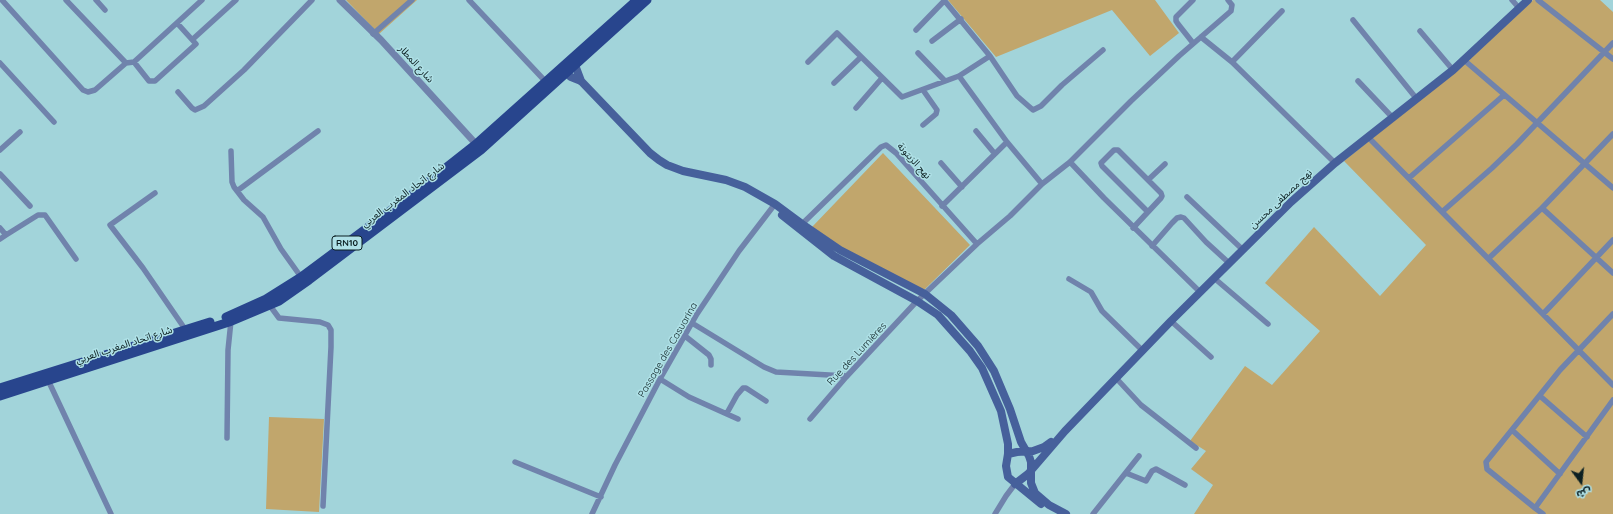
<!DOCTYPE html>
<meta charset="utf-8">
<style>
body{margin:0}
#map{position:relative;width:1613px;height:514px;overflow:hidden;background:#a2d4da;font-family:Quicksand,"Noto Sans Arabic",sans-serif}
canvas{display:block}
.north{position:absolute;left:1561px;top:462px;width:40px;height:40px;-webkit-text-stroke:3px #afe1e7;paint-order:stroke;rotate:165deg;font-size:11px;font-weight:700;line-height:16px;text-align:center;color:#0c2022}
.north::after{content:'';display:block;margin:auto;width:14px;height:18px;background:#0c2022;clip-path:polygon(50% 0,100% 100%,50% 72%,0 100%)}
</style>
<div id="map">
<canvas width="1613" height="514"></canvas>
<div class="north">ش</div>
</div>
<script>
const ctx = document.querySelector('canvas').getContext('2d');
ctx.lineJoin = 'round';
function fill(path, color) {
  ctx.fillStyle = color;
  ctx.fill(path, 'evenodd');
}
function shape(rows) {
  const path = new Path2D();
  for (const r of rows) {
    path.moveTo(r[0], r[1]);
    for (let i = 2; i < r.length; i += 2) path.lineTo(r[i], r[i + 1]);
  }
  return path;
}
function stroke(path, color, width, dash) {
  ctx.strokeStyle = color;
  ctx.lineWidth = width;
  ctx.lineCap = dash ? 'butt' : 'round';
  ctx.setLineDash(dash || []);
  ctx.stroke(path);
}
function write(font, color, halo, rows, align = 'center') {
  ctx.font = font + ' Quicksand,"Noto Sans Arabic",sans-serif';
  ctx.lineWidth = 3;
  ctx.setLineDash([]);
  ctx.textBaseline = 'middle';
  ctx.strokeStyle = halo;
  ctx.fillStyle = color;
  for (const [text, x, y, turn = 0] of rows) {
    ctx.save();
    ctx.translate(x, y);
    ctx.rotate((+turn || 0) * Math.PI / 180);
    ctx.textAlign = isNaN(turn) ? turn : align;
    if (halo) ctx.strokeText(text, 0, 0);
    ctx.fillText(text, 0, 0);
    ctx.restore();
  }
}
const green = shape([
 [346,0,417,0,379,34],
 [948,0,1155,0,1179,33,1150,56,1112,10,996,57],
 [1533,0,1600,0,1613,12,1613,514,1194,514,1213,485,1191,469,1206,451,1190,441,1245,366,1272,385,1320,331,1265,283,1314,227,1380,296,1426,245,1344,161,1466,63],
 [883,153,970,245,924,290,852,254,812,227],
 [269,417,324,419,319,512,266,509]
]);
const minor = shape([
 [2,0,83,90,88,92,95,90,126,63,134,62,202,0],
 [66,0,126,63],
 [96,0,105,10],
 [469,0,546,82],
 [944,0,990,56,1017,96,1033,110,1041,106,1062,85,1103,50],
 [1193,0,1176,17,1176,21,1178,24,1193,43],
 [1512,0,1519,8],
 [1538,0,1613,59],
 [1353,20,1416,98],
 [916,30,945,0],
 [1420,31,1453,70],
 [373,34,412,0],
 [1201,37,1232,62,1335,163],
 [193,39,236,0],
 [932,41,961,19],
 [918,53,945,81],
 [1464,60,1613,188],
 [134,62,149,81,155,81,196,44,177,23],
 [808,62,837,33,902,97,959,76,990,56],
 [1232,62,1282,11],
 [0,63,54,122],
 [959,76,1007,142,1042,184],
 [1358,81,1392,117],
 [834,83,861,57],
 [923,90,937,110,936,114,923,125],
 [178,92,192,108,195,110,204,106,244,70,312,0],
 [856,108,882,78],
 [976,131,995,154],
 [1368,137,1613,385],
 [0,150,20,132],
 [231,151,232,182,234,187,244,200,263,217,281,249,301,277],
 [1070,162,1104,198,1200,292],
 [941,163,962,187],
 [0,174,30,206],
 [1409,178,1504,95],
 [1148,180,1165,164],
 [237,191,318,131],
 [155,193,110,225,143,268,185,329],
 [1187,197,1242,249],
 [942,206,1007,142],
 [1542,208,1613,273],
 [1443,211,1492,168,1517,144,1613,43],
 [800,226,881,147,886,145,896,153,977,244],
 [0,228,6,235,0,239],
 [1133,228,1161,198,1162,196,1161,193,1118,150,1114,150,1101,163,1102,166,1148,212],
 [6,235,38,215,45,215,76,259],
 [1152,246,1172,223,1177,218,1181,217,1184,218,1206,242,1229,263],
 [1489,258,1542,208,1613,134],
 [1214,278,1268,324],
 [1069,279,1091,292,1102,311,1143,351],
 [268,303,279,318,320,322,328,325,331,330,331,347,323,506],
 [1543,314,1613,240],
 [1171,321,1211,357],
 [692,323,764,367,776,372,847,376],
 [685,336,709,355,711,359,711,365],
 [1116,378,1141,405,1196,448],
 [660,379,689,397,738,419],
 [48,380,111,514],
 [1540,396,1587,437],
 [727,413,737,395,743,388,746,388,766,401],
 [810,419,847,376,917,301,977,244,1010,216,1042,184,1070,162,1131,101,1179,56,1231,11,1232,5,1228,0],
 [1512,430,1560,474],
 [227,438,228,350,231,321],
 [515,462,601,497],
 [1126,473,1146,481,1152,471,1156,469,1185,485],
 [1535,508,1487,469,1486,462,1560,370,1613,314],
 [592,514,615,465,660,379,697,314,739,251,775,204],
 [995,514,1006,496,1015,484],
 [1093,514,1139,456],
 [1543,514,1535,508,1613,400]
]);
const tertiary = shape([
 [340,0,381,40,476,144]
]);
const secondary = shape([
 [571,61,575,65,581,81],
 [562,70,571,77,581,81,650,153,659,160,667,165,683,171,726,180,745,187,775,204,802,224,840,250,925,294,951,315,978,346,994,371,1010,409,1021,442,1029,456,1031,462,1031,483,1035,493,1049,505,1066,514],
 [782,215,834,256,917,301,938,315,970,351,982,368,1001,411,1008,444,1008,454,1006,466,1008,477,1041,504],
 [1008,454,1017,452,1033,451,1044,447,1051,442],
 [1015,484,1028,474,1065,431,1171,321,1291,202,1335,163,1453,70,1528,0]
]);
const primary = shape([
 [226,317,266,299,301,277,410,196,476,144,637,0],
 [0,388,210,322],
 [0,396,229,322,279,301,309,280,481,150,647,0]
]);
const shields = [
 [347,243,30]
];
const shieldNames = [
 ["RN10",347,243]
];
const streetNames = [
 ["شارع المطار",416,64,48],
 ["نهج الزيتونة",914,161,48],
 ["شارع اتحاد المغرب العربي",403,195,-37],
 ["نهج مصطفى محسن",1281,199,-43],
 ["شارع اتحاد المغرب العربي",124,345,-18],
 ["Passage des Casuarina",668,350,-60],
 ["Rue des Lumières",857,354,-47]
];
fill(green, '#c1a66c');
stroke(minor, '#7083ac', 5.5);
stroke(tertiary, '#7083ac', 7);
stroke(secondary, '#46609b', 8);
stroke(primary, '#28458d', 9);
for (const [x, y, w] of shields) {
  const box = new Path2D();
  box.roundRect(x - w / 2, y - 7, w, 14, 3);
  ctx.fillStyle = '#afe1e7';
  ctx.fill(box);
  stroke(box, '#0c2022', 1);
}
write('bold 9px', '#0c2022', null, shieldNames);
write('10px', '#0c2022', '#afe1e7', streetNames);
</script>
